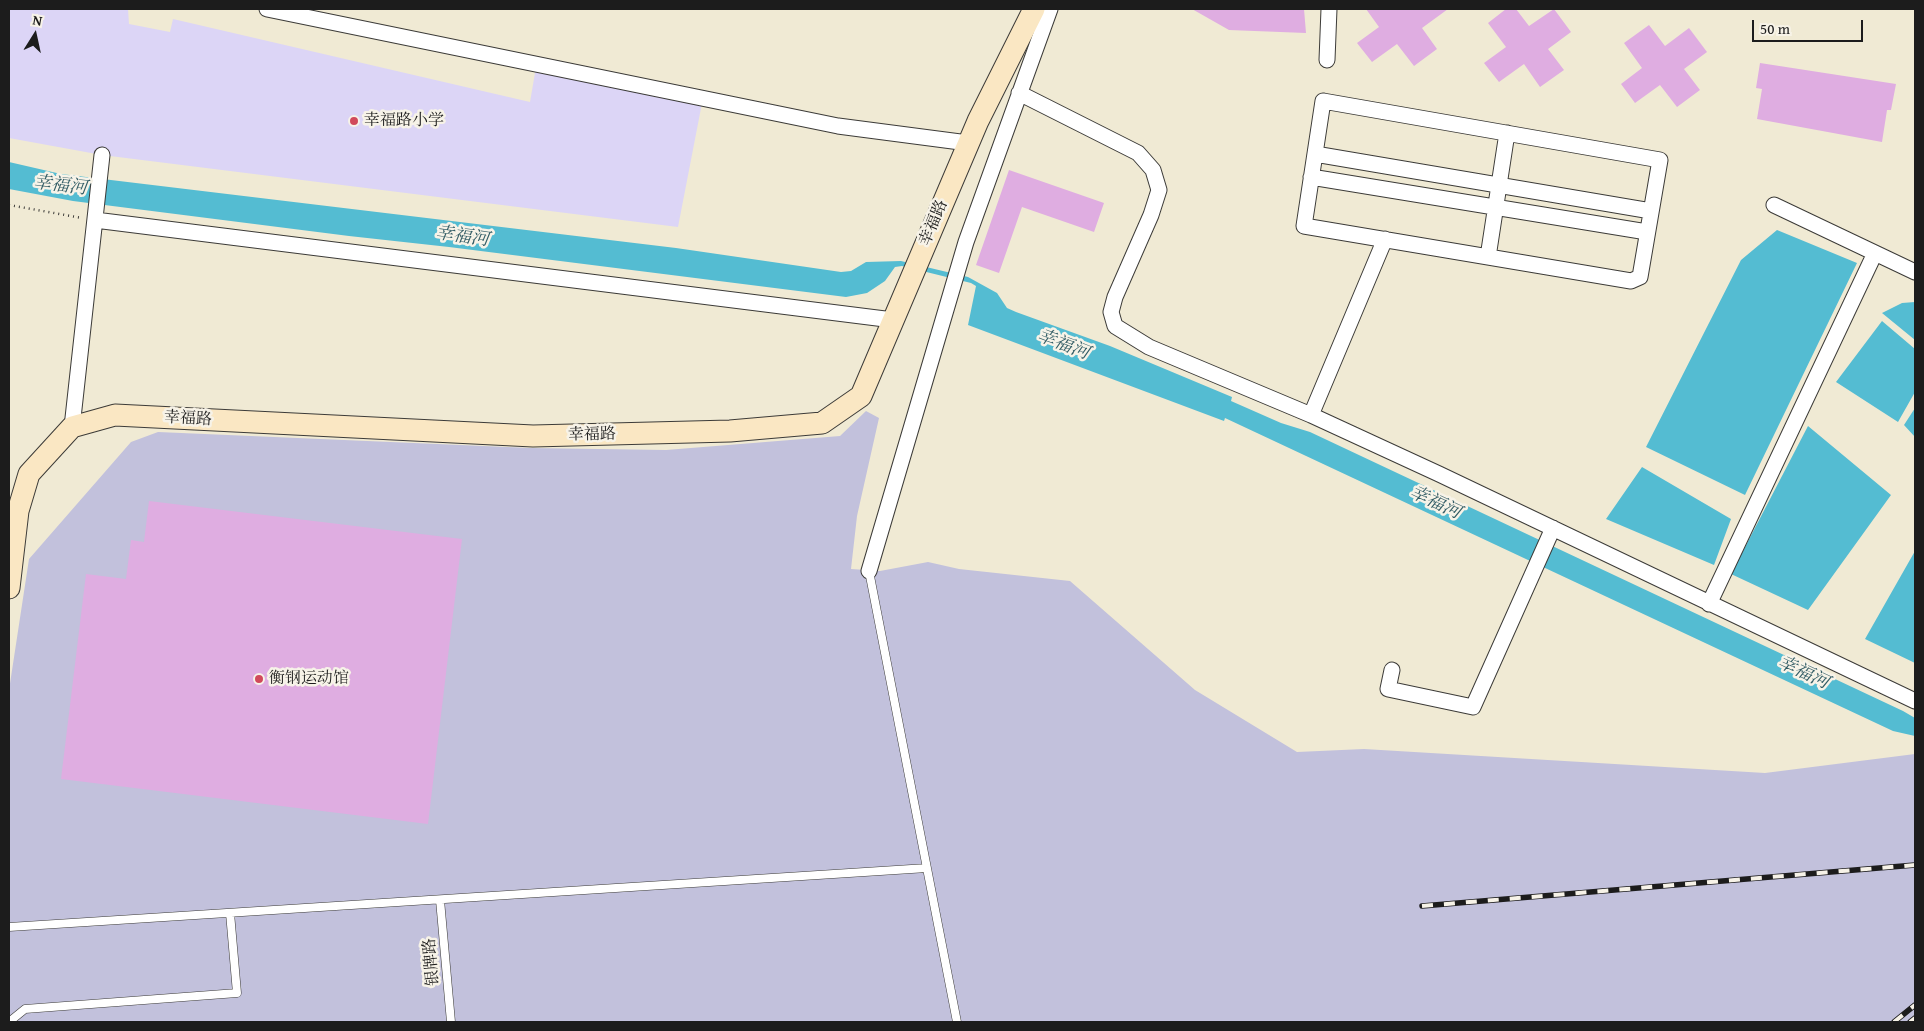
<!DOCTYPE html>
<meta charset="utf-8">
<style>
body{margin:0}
#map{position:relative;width:1924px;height:1031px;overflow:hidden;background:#f0ead4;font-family:"Gentium Book Plus",serif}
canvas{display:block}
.frame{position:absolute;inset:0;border:10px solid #1c1c1c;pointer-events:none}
.north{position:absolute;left:10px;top:10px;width:50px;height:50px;-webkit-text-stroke:4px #f7f3e8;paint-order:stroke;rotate:10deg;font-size:14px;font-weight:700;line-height:20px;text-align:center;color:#1c1c1c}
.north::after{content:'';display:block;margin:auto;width:18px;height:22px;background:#1c1c1c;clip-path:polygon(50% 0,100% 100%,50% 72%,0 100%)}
.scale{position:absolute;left:1752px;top:20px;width:111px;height:22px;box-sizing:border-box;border:2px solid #1c1c1c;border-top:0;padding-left:6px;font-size:15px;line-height:18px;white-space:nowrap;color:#1c1c1c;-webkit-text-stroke:4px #f7f3e8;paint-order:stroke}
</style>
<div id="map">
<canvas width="1924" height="1031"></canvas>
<div class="frame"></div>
<div class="north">N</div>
<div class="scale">50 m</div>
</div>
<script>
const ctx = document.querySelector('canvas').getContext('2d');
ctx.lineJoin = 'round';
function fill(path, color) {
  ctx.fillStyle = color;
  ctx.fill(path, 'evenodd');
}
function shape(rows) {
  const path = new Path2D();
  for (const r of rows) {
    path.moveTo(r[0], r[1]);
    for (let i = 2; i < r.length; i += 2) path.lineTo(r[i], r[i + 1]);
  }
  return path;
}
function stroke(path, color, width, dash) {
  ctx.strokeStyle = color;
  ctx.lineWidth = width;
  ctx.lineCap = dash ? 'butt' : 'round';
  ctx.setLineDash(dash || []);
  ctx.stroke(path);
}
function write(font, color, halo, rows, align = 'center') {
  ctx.font = font + ' "Gentium Book Plus","Noto Serif SC",serif';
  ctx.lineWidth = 5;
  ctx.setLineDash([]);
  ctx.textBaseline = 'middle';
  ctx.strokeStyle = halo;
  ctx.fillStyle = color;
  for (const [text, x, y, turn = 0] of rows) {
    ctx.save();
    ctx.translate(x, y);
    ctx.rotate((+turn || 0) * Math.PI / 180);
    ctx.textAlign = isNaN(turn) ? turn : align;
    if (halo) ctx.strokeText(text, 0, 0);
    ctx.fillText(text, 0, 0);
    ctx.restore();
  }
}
const built = shape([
 [9,9,128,9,129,24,170,32,173,19,530,102,536,67,702,103,678,227,102,155,9,138]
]);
const industrial = shape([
 [866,411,879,418,857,516,851,569,880,571,928,562,959,569,1070,581,1195,690,1297,752,1364,749,1765,773,1915,754,1915,1022,9,1022,9,690,29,559,131,442,158,432,530,448,666,450,840,436]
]);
const water = shape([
 [9,162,61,174,676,248,841,272,851,271,866,262,901,261,968,277,997,293,1007,308,1016,312,1110,346,1232,397,1231,401,1281,423,1310,432,1903,711,1915,718,1915,736,1893,731,1225,418,1224,421,968,325,976,286,971,283,902,266,895,267,885,281,867,293,846,297,449,247,349,236,73,201,9,189],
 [1777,230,1857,263,1745,495,1646,447,1741,260],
 [1915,302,1915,340,1882,313,1902,303],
 [1882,321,1915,349,1915,392,1898,422,1836,382],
 [1915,408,1915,437,1904,425],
 [1808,426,1891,495,1808,610,1731,574],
 [1642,467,1731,519,1714,565,1606,519],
 [1915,551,1915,663,1865,639]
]);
const building = shape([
 [1192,9,1304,9,1306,33,1229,30],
 [1366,9,1448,9,1422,28,1437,49,1414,66,1397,44,1372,62,1357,43,1379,27],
 [1506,9,1516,9,1529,26,1554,9,1571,32,1548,49,1564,70,1540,87,1524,64,1499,82,1484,63,1506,47,1488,23],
 [1649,25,1665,46,1689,28,1707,52,1684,69,1700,90,1677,107,1660,85,1635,103,1621,84,1642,68,1624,43],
 [1760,63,1896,84,1891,110,1887,110,1882,142,1757,119,1762,89,1756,88],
 [1009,170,1104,203,1094,232,1022,207,999,273,976,265],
 [149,501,462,539,428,824,61,779,86,574,126,579,131,540,144,542]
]);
const path = shape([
 [9,205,82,218]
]);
const lane = shape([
 [869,571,957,1022],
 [440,900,451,1022],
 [9,927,927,868],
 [9,1022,25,1009,237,993,230,913]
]);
const street = shape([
 [267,9,838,126,968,143],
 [1327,60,1329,9],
 [1019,93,1138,153,1153,170,1159,190,1151,215,1115,297,1111,312,1115,326,1149,347,1311,415,1439,474,1915,701],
 [1323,101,1660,160,1640,277,1631,281,1304,226,1323,101],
 [1315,154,1651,211],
 [1311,177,1647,232],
 [1774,205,1915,272],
 [95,220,893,320],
 [1488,257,1507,133],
 [1311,415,1385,239],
 [72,427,102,155],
 [869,571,966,242,1050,9],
 [1709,604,1875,253],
 [1392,670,1388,689,1473,707,1553,528]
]);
const secondary = shape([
 [9,588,18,511,29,474,72,427,115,415,533,436,730,431,822,423,861,396,978,121,1034,9]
]);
const rail = shape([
 [1422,906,1915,865],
 [1894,1022,1915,1005],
 [1910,1022,1915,1018]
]);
const markers = [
 [354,121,5,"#d1495b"],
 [259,679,5,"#d1495b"]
];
const poiNames = [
 ["幸福路小学",364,121],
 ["衡钢运动馆",269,679]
];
const streetNames = [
 ["幸福路",934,223,-67],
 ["幸福路",188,419,3],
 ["幸福路",592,435,-1],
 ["银牌路",432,962,-95]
];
const waterNames = [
 ["幸福河",60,186,7],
 ["幸福河",462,237,8],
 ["幸福河",1063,345,21],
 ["幸福河",1435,503,25],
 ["幸福河",1803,673,25]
];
fill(built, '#dcd5f6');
fill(industrial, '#c2c1dc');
fill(water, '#54bcd2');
fill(building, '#dfade1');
stroke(lane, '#3c3b38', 9);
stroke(street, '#3c3b38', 17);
stroke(secondary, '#3c3b38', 23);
stroke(path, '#3c3b38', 2.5, [1, 4]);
stroke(lane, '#fff', 8);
stroke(street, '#fff', 15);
stroke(secondary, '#fae7c3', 21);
stroke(rail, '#1c1c1c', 5.5);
stroke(rail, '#f7f3e8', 4, [11]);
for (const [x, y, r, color] of markers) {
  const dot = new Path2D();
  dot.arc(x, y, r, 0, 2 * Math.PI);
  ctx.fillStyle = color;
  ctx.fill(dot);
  stroke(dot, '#f7f3e8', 2);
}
write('16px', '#1c1c1c', '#f7f3e8', poiNames, 'left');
write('16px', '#1c1c1c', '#f7f3e8', streetNames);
write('italic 18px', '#325c65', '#f7f3e8', waterNames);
</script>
